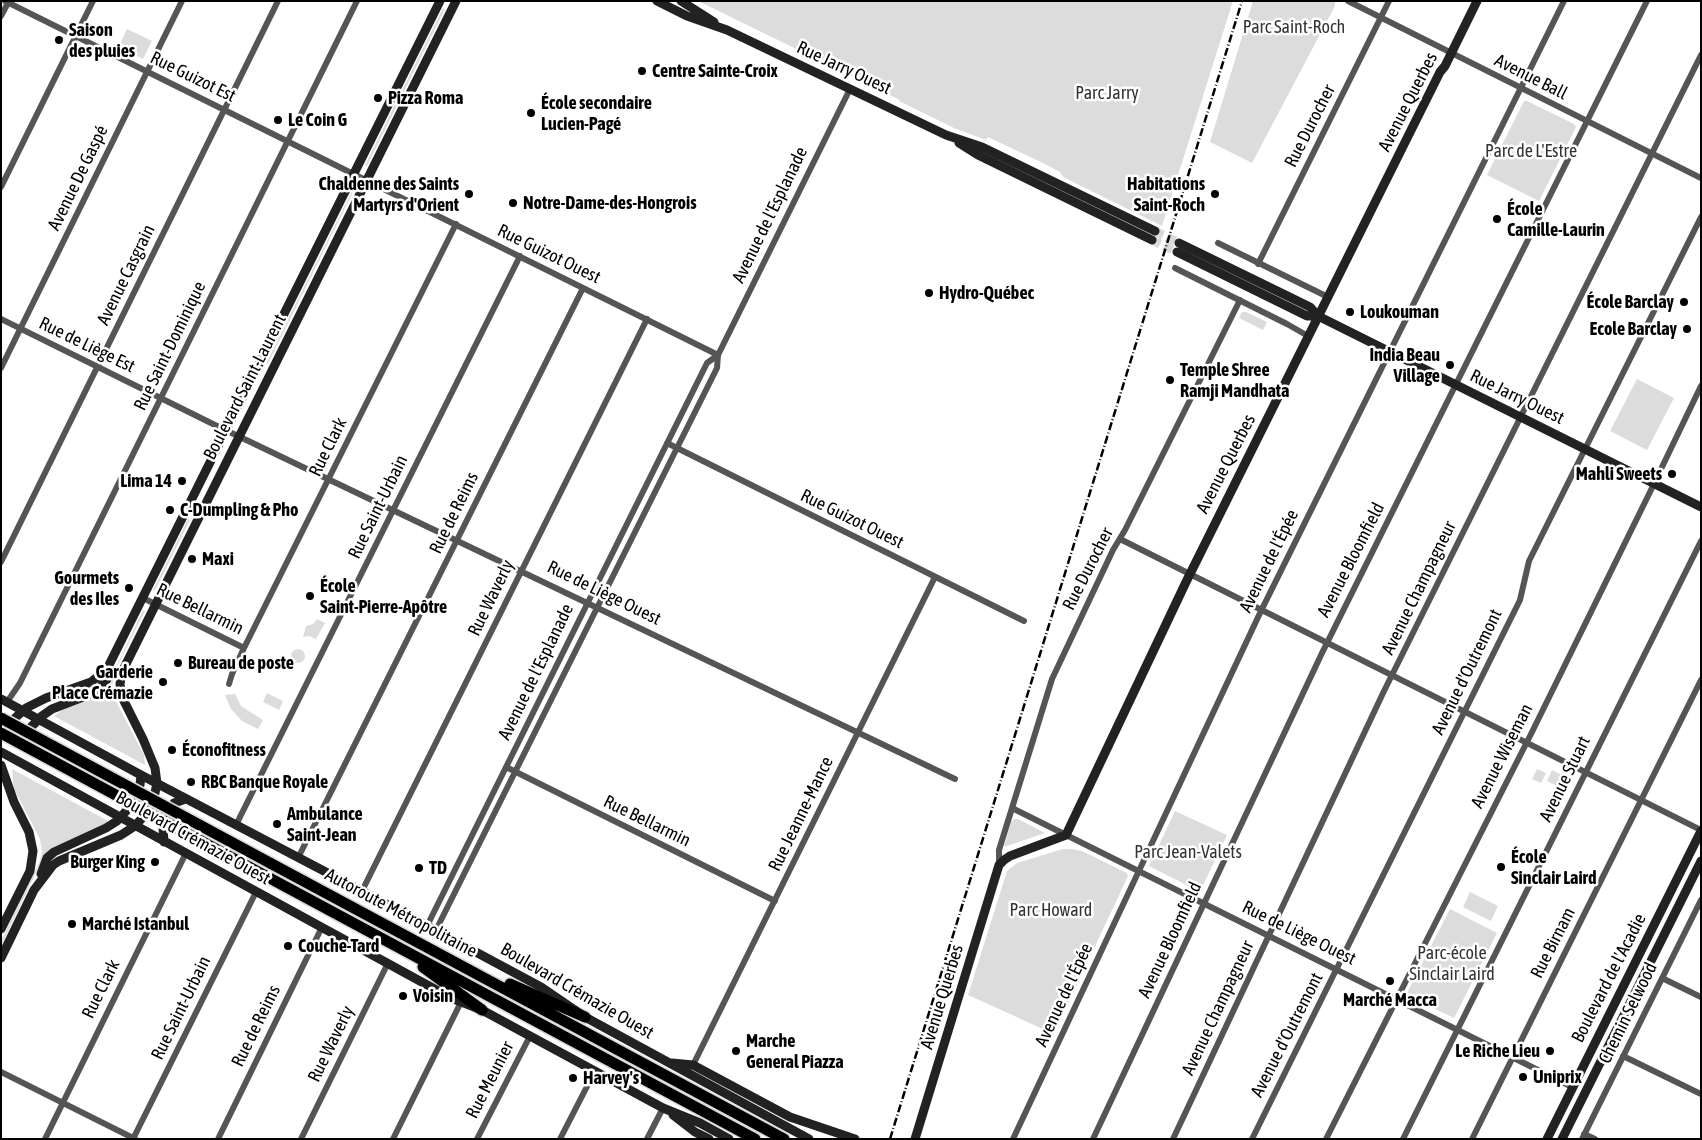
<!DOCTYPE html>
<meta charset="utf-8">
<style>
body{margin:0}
#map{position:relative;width:1702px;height:1140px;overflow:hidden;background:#fff;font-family:"Asap Condensed",sans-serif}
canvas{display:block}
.frame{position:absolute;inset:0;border:2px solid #000;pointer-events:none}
</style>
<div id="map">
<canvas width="1702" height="1140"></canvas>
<div class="frame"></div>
</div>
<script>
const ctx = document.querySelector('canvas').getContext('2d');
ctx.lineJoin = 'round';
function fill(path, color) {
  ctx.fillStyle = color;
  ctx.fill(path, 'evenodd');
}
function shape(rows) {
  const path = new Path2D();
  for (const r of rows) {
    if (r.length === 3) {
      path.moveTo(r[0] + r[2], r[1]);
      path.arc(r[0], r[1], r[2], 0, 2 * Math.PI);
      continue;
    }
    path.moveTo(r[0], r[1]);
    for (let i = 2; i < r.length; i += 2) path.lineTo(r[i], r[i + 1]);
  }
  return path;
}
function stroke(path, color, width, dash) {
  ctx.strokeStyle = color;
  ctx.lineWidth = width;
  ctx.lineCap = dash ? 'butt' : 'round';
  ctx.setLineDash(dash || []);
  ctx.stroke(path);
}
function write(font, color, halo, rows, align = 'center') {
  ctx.font = font + ' "Asap Condensed",sans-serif';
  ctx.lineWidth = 5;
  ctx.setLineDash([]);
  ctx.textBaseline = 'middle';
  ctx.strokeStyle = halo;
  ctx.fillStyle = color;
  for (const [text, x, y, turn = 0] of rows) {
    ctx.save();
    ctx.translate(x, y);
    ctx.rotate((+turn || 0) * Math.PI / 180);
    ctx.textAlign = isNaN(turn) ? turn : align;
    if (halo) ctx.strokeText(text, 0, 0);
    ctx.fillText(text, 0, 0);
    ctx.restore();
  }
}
const green = shape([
 [698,1,1233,1,1162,226,1063,177,1060,172,1045,164,988,137,986,140,954,128,899,101,900,100,873,87,874,85,871,84,870,85],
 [1253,1,1335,1,1335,6,1252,163,1210,142],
 [443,8,445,9,367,166,365,165],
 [127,29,152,41,143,59,119,46],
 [1524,101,1527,101,1574,124,1576,127,1539,201,1487,175],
 [354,187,355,188,268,364,266,363],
 [1242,312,1246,312,1267,322,1263,330,1239,318],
 [1637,379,1674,398,1647,450,1610,431],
 [188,519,190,520,155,591,153,590],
 [143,610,145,611,117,667,112,685,117,703,144,755,145,765,54,716,65,708,94,698,106,688],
 [317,619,325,623,316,639,309,636,303,637,306,626,313,624],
 [298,656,7],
 [267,693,283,701,279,710,263,702],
 [235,694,241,706,263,720,258,729,242,721,231,709,225,695],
 [12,769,108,821,95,830,54,847,41,862,2,944,1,941,39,863,42,852,40,839,15,791,13,783],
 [1537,769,1546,773,1541,783,1532,779],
 [1552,770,1566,777,1561,788,1547,781],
 [1175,811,1227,835,1200,892,1149,866],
 [1014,819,1018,819,1045,833,1004,847,1011,822],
 [1063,849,1072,849,1082,851,1127,873,1128,876,1054,1034,968,995,1007,871,1017,863],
 [1470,892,1498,906,1491,921,1463,907],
 [1450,909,1497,933,1454,1018,1408,996,1407,993]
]);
const secondaryTunnel = shape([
 [1155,231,1179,243],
 [1152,240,1177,252]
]);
const street = shape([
 [5,1,718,355],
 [1348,1,1701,178],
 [1,16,9,1],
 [1,187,93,1],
 [1218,243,1328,297],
 [1258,264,1389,1],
 [1175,268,1287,324,1308,336],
 [1,319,217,426,955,779],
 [1,368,182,1],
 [667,443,1024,621],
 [1120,539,1701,830],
 [1,562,278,1],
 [143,598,244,648],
 [229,684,232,674,244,648,456,224],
 [7,702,20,683,357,1],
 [506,767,775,901],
 [1012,808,1572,1087],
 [236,825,520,256],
 [298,858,583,288],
 [999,865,999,850,1052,679,1113,550,1125,530,1240,300],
 [362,891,647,319],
 [427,926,707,363,718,355],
 [436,930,717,368,718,355,850,89],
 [1662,978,1701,997],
 [1623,1056,1701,1094],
 [693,1065,935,577],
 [1,1072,135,1139],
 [1584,1134,1595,1139],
 [45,1139,186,853],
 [133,1139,256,892],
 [218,1139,322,927],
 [301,1139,388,963],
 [393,1139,461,1002],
 [477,1139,530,1036],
 [560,1139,595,1071],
 [647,1139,663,1108],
 [1013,1139,1260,613,1564,1],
 [1093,1139,1322,653,1647,1],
 [1173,1139,1384,691,1701,55],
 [1252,1139,1520,600,1529,561,1701,217],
 [1326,1139,1532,732,1650,492,1701,386],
 [1403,1139,1701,541],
 [1472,1139,1701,680],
 [1582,1139,1701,900]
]);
const secondary = shape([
 [657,1,687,16,727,30,946,135,982,147,1155,231],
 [681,1,714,22],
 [959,143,978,155,1152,240],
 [1179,243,1310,307,1318,316,1701,507],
 [1177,252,1307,316,1318,316],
 [1,699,141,775,362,891,541,987,585,1017,809,1139],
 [15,718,26,708,46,698,91,682,100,675,109,665,440,1],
 [31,727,42,716,52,709,96,692,107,679,109,665],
 [1,752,451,998,482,1010,663,1108,700,1123,729,1139],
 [1,765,14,802,29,832,33,851,30,871,1,929],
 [140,785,141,775],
 [155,793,157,783,155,768,143,739,122,697,120,684,122,672,456,1],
 [174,803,186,799],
 [163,828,164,842],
 [41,874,47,858,54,852,106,828,117,821,128,809],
 [1,958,34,890,53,865,59,861,121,835,135,826,143,817],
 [672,1063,693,1065,790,1117,855,1139],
 [673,1115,695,1132,709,1139],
 [915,1139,999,865,1004,860,1010,856,1066,835,1186,582,1440,72,1445,66,1477,1],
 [1547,1139,1701,831],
 [1562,1139,1701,861]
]);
const highway = shape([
 [270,863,784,1139],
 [264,875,755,1139],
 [423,967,482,1010],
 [510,984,585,1017]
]);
const rail = shape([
 [890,1139,1242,1]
]);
const highwayBridge = shape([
 [1,718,270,863],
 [1,733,264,875]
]);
const markers = [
 [59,40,5,"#000"],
 [642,71,5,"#000"],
 [378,98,5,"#000"],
 [531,113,5,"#000"],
 [278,120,5,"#000"],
 [469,194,5,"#000"],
 [1215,194,5,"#000"],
 [513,203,5,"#000"],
 [1497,219,5,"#000"],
 [929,293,5,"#000"],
 [1684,302,5,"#000"],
 [1350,312,5,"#000"],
 [1687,329,5,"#000"],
 [1450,365,5,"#000"],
 [1170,380,5,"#000"],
 [1672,474,5,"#000"],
 [182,481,5,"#000"],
 [170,510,5,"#000"],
 [192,559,5,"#000"],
 [129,588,5,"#000"],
 [310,596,5,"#000"],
 [178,663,5,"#000"],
 [163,682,5,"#000"],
 [172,750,5,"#000"],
 [191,782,5,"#000"],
 [277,824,5,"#000"],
 [155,862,5,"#000"],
 [1501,867,5,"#000"],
 [419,868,5,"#000"],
 [72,924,5,"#000"],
 [288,946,5,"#000"],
 [1390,981,5,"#000"],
 [403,996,5,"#000"],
 [736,1051,5,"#000"],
 [1550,1051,5,"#000"],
 [1523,1077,5,"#000"],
 [573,1078,5,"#000"]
];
const parkNames = [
 ["Parc Saint-Roch",1294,27],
 ["Parc Jarry",1107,93],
 ["Parc de L'Estre",1531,151],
 ["Parc Jean-Valets",1188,852],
 ["Parc Howard",1051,910],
 ["Parc-école",1452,953],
 ["Sinclair Laird",1452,974]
];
const poiNames = [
 ["Saison",69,30],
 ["des pluies",69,51],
 ["Centre Sainte-Croix",652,71],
 ["Pizza Roma",388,98],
 ["École secondaire",541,103],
 ["Lucien-Pagé",541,124],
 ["Le Coin G",288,120],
 ["Chaldenne des Saints",459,184,"right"],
 ["Martyrs d'Orient",459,205,"right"],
 ["Habitations",1205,184,"right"],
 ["Saint-Roch",1205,205,"right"],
 ["Notre-Dame-des-Hongrois",523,203],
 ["École",1507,209],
 ["Camille-Laurin",1507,230],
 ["Hydro-Québec",939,293],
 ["École Barclay",1674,302,"right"],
 ["Loukouman",1360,312],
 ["Ecole Barclay",1677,329,"right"],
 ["India Beau",1440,355,"right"],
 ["Village",1440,376,"right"],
 ["Temple Shree",1180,370],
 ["Ramji Mandhata",1180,391],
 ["Mahli Sweets",1662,474,"right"],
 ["Lima 14",172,481,"right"],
 ["C-Dumpling & Pho",180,510],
 ["Maxi",202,559],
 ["Gourmets",119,578,"right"],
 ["des Iles",119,599,"right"],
 ["École",320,586],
 ["Saint-Pierre-Apôtre",320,607],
 ["Bureau de poste",188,663],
 ["Garderie",153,672,"right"],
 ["Place Crémazie",153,693,"right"],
 ["Éconofitness",182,750],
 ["RBC Banque Royale",201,782],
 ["Ambulance",287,814],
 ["Saint-Jean",287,835],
 ["École",1511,857],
 ["Sinclair Laird",1511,878],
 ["Burger King",145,862,"right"],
 ["TD",429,868],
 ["Marché Istanbul",82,924],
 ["Couche-Tard",298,946],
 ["Voisin",413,996],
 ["Marché Macca",1390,1000,"center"],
 ["Marche",746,1041],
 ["General Piazza",746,1062],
 ["Le Riche Lieu",1540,1051,"right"],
 ["Uniprix",1533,1077],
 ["Harvey's",583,1078]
];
const streetNames = [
 ["Rue Jarry Ouest",844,68,25],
 ["Rue Guizot Est",193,77,26],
 ["Avenue Ball",1531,77,27],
 ["Avenue Querbes",1408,102,-63],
 ["Rue Durocher",1310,126,-63],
 ["Avenue De Gaspé",78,178,-64],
 ["Avenue de l'Esplanade",770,215,-64],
 ["Rue Guizot Ouest",549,254,26],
 ["Avenue Casgrain",126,275,-64],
 ["Rue de Liège Est",87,345,26],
 ["Rue Saint-Dominique",170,346,-64],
 ["Boulevard Saint-Laurent",245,387,-63],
 ["Rue Jarry Ouest",1517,397,26],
 ["Rue Clark",328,447,-64],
 ["Avenue Querbes",1226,464,-63],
 ["Rue Saint-Urbain",378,507,-64],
 ["Rue de Reims",454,513,-64],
 ["Rue Guizot Ouest",852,519,26],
 ["Avenue Bloomfield",1351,560,-63],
 ["Avenue de l'Épée",1269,561,-64],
 ["Rue Durocher",1088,569,-63],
 ["Avenue Champagneur",1419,588,-64],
 ["Rue de Liège Ouest",604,593,26],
 ["Rue Waverly",491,598,-64],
 ["Rue Bellarmin",200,609,26],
 ["Avenue de l'Esplanade",536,672,-64],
 ["Avenue d'Outremont",1467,672,-64],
 ["Avenue Wiseman",1502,756,-63],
 ["Avenue Stuart",1565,779,-64],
 ["Rue Jeanne-Mance",801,814,-64],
 ["Rue Bellarmin",647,821,26],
 ["Boulevard Crémazie Ouest",193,838,29],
 ["Autoroute Métropolitaine",401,913,28],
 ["Rue de Liège Ouest",1299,933,26],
 ["Avenue Bloomfield",1170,940,-65],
 ["Rue Birnam",1553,943,-63],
 ["Boulevard de l'Acadie",1609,978,-63],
 ["Rue Clark",101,989,-64],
 ["Boulevard Crémazie Ouest",577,991,30],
 ["Avenue de l'Épée",1064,995,-65],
 ["Avenue Querbes",942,997,-73],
 ["Rue Saint-Urbain",181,1008,-64],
 ["Avenue Champagneur",1218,1008,-65],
 ["Chemin Selwood",1628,1013,-64],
 ["Rue de Reims",256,1026,-64],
 ["Avenue d'Outremont",1287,1035,-63],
 ["Rue Waverly",331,1044,-64],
 ["Rue Meunier",490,1080,-63]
];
fill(green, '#dcdcdc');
stroke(secondaryTunnel, '#d9d9d9', 9, [9, 4.5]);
stroke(highway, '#dbdbdb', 14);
stroke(street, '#555', 6);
stroke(secondary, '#222', 9);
stroke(highway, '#000', 11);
stroke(rail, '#000', 2.5, [8, 2.5, 1, 2.5]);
stroke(highwayBridge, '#dbdbdb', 14, []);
stroke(highwayBridge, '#000', 11);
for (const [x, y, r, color] of markers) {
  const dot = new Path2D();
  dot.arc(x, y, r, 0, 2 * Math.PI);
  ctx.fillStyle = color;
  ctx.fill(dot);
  stroke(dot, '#fff', 2);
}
write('18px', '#333', '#fff', parkNames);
write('bold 18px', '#000', '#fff', poiNames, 'left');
write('18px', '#000', '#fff', streetNames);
</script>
